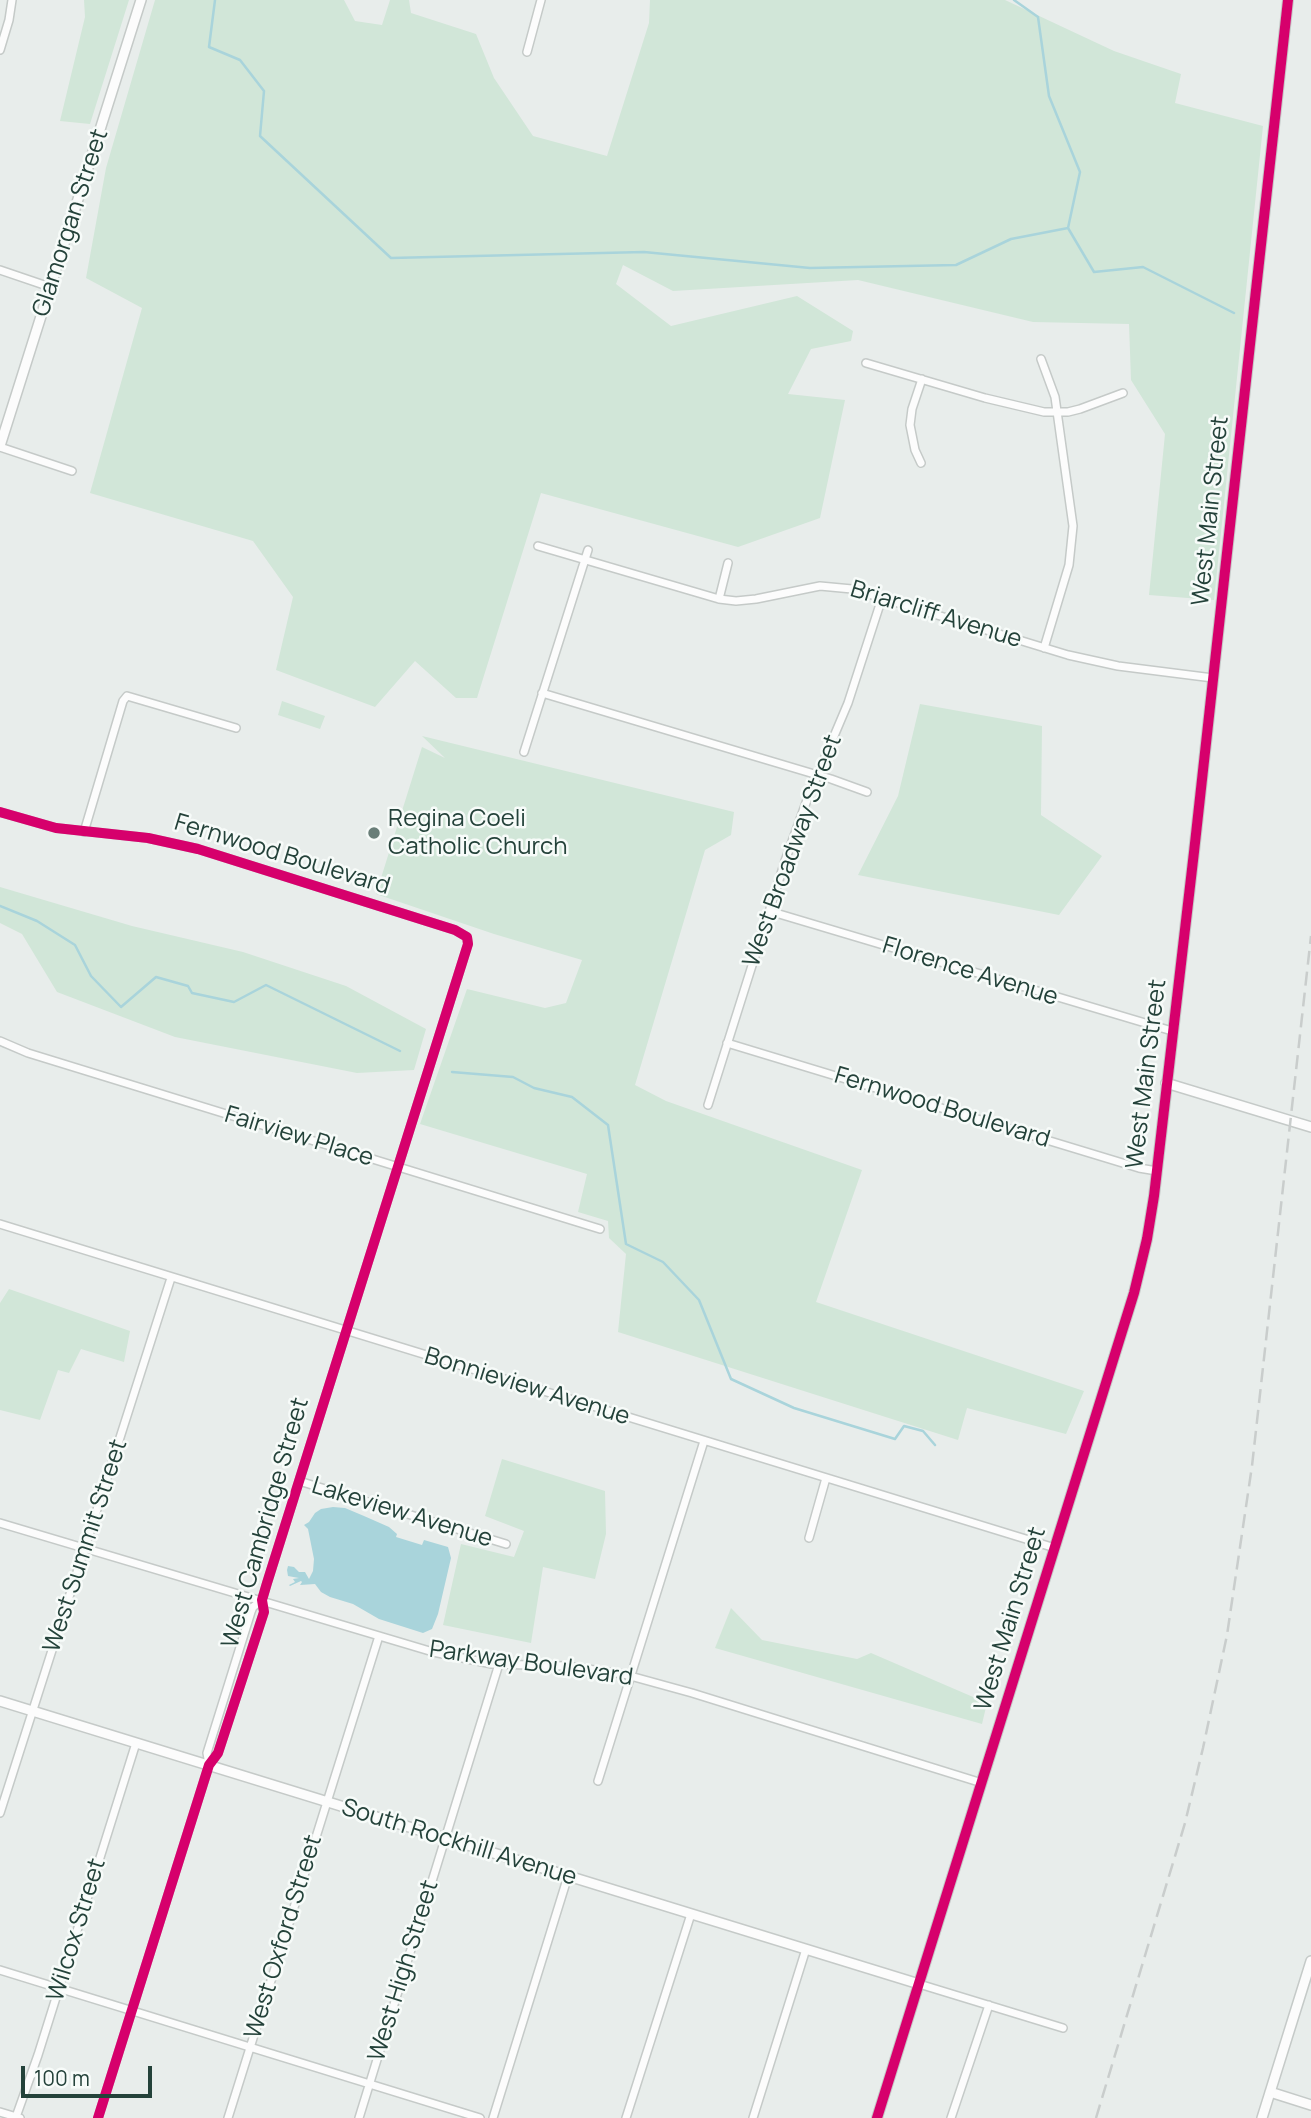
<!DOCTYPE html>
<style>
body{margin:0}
#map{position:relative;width:1311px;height:2118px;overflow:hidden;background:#e8edeb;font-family:Manrope,sans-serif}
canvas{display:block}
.scale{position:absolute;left:21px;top:2066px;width:131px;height:32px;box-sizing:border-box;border:4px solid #24423a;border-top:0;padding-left:9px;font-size:21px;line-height:24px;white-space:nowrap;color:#24423a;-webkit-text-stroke:5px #f7fbf9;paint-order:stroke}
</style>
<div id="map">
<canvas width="1311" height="2118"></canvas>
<div class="scale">100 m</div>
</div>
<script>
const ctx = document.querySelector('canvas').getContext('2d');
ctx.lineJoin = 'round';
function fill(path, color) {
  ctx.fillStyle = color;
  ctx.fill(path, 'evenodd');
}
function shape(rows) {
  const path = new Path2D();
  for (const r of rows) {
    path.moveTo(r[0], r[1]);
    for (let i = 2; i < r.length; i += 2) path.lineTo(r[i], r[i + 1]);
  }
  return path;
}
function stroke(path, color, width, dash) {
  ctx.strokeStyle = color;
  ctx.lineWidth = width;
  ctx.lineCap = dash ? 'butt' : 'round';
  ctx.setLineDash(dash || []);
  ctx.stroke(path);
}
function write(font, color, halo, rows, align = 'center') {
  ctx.font = font + ' Manrope,sans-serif';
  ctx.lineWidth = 5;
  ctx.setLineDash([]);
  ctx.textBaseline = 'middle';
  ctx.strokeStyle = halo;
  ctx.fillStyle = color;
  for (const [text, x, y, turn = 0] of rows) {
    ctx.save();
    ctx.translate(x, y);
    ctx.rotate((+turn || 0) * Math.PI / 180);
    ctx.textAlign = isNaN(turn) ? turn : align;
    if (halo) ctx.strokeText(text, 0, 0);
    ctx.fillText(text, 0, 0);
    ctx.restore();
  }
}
const green = shape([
 [84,0,129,0,90,124,60,121,85,17],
 [155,0,344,0,355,21,382,25,390,0,409,0,411,13,476,34,494,78,533,136,607,156,649,23,650,0,1005,0,1114,51,1181,74,1175,103,1263,126,1214,600,1149,595,1165,434,1131,380,1129,324,1033,322,858,280,673,291,623,265,616,284,671,326,797,296,853,331,851,341,811,349,788,394,845,400,820,518,738,547,541,493,477,698,456,698,415,661,375,707,276,670,293,597,253,541,90,493,142,308,86,278,106,168],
 [282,701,325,716,320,729,278,715],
 [920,704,1042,726,1041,815,1102,856,1059,915,858,875,898,796],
 [422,736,734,812,731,835,705,850,635,1085,666,1101,862,1170,816,1302,1084,1391,1066,1434,967,1408,958,1440,618,1332,626,1254,609,1238,608,1221,578,1212,587,1174,420,1124,467,989,545,1008,566,1003,582,960,494,934,376,894,422,747,445,758],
 [0,887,132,926,243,952,346,986,426,1029,414,1070,357,1073,175,1037,57,992,22,934,0,923],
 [9,1289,130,1331,124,1362,81,1349,69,1373,58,1370,40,1420,0,1410,0,1303],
 [502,1459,605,1491,606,1534,595,1579,543,1567,531,1643,443,1625,461,1544,514,1557,524,1531,485,1516],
 [731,1608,762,1640,857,1659,871,1653,987,1703,982,1724,715,1648]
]);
const water = shape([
 [333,1507,345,1508,364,1516,389,1527,397,1534,396,1537,422,1545,424,1540,448,1547,451,1558,438,1614,432,1629,423,1633,379,1619,353,1604,330,1597,321,1592,315,1584,300,1585,302,1582,301,1581,290,1586,289,1585,295,1582,293,1579,299,1578,288,1576,287,1570,288,1566,294,1567,299,1572,305,1572,309,1579,313,1571,314,1559,308,1529,304,1525,309,1522,315,1513,321,1509]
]);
const stream = shape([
 [215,0,209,47,240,60,264,91,260,136,391,258,644,252,810,268,956,265,1011,239,1068,228],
 [1014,0,1038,17,1049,96,1080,172,1068,228,1094,272,1143,267,1234,313],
 [0,906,37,921,75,945,91,976,121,1007,156,977,188,986,192,993,234,1002,266,985,400,1051],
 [452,1072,513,1077,534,1088,572,1097,608,1125,626,1244,663,1262,699,1300,731,1379,794,1408,895,1439,904,1426,923,1431,935,1445]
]);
const minor = shape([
 [0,50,9,20,12,0],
 [527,52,541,0],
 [0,270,50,287],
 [1041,359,1055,397,1073,526,1069,565,1044,648],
 [866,363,985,398,1044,412,1068,412,1080,409,1123,393],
 [0,447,72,471],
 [921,463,915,450,910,425,912,409,922,379],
 [538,546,719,599,736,601,756,599,820,586,852,589,1068,655,1118,666,1213,678],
 [719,599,728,563],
 [542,693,831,779,867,792],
 [524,752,588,550],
 [0,812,56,828,148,838,198,849,455,930,467,937,468,944,267,1583,262,1600,264,1612,218,1753,209,1765,98,2118],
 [84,832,123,701,127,696,236,728],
 [769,911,1172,1031],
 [0,1041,28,1053,600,1229],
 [727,1043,1139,1168,1157,1171],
 [708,1105,785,861,807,800,848,703,882,598],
 [0,1224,1055,1548],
 [299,1481,506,1544],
 [0,1523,433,1652,492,1664,566,1666,623,1674,692,1693,982,1783],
 [809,1538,826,1478],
 [209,1765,207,1753,251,1612,253,1607,262,1600],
 [598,1781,704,1441],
 [0,1813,171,1278],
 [0,1970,480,2118],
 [919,1984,1063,2028],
 [0,2112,20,2118],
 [16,2117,38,2055,136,1743],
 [228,2118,379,1636],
 [359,2118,499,1664],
 [493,2118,568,1876],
 [626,2118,691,1914],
 [753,2118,806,1949],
 [951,2118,989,2005]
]);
const tertiary = shape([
 [0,446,141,0],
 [1166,1083,1311,1127],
 [0,1701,919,1984],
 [1270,2092,1311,2105],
 [877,2118,1134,1293,1147,1239,1154,1196,1194,852,1288,0],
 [1262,2118,1311,1961]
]);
const rail = shape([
 [1096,2118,1185,1823,1203,1748,1227,1635,1252,1466,1311,936]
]);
const cycleway = shape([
 [0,812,56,828,148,838,198,849,455,930,467,937,468,944,267,1583,262,1600,264,1612,218,1753,209,1765,98,2118],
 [877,2118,1134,1293,1147,1239,1154,1196,1194,852,1288,0]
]);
const markers = [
 [374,833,7,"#697e78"]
];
const streetNames = [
 ["Glamorgan Street",71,223,-72],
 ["West Main Street",1211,511,-84],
 ["Briarcliff Avenue",936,615,17],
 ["West Broadway Street",793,851,-70],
 ["Fernwood Boulevard",282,855,17],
 ["Florence Avenue",970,972,17],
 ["West Main Street",1147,1074,-83],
 ["Fernwood Boulevard",942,1108,17],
 ["Fairview Place",299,1137,17],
 ["Bonnieview Avenue",527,1387,17],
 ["Lakeview Avenue",402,1513,17],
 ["West Cambridge Street",266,1523,-74],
 ["West Summit Street",86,1546,-72],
 ["West Main Street",1011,1619,-73],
 ["Parkway Boulevard",531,1664,8],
 ["South Rockhill Avenue",459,1843,17],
 ["Wilcox Street",77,1930,-73],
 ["West Oxford Street",284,1937,-73],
 ["West High Street",404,1971,-73]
];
const poiNames = [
 ["Regina Coeli",388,819],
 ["Catholic Church",388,847]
];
fill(green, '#d1e6d8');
fill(water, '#a9d4db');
stroke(stream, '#a9d4db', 2.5);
stroke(minor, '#c5cac8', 10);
stroke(tertiary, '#c5cac8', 12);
stroke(minor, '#fcfcfc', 7);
stroke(tertiary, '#fcfcfc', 9);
stroke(rail, '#c9cdcc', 2.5, [14, 7]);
stroke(cycleway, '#d6006c', 10);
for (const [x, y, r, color] of markers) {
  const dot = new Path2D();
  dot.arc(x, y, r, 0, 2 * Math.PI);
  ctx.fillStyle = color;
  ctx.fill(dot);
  stroke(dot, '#f7fbf9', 2.5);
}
write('24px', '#24423a', '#f7fbf9', streetNames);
write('24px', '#24423a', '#f7fbf9', poiNames, 'left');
</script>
